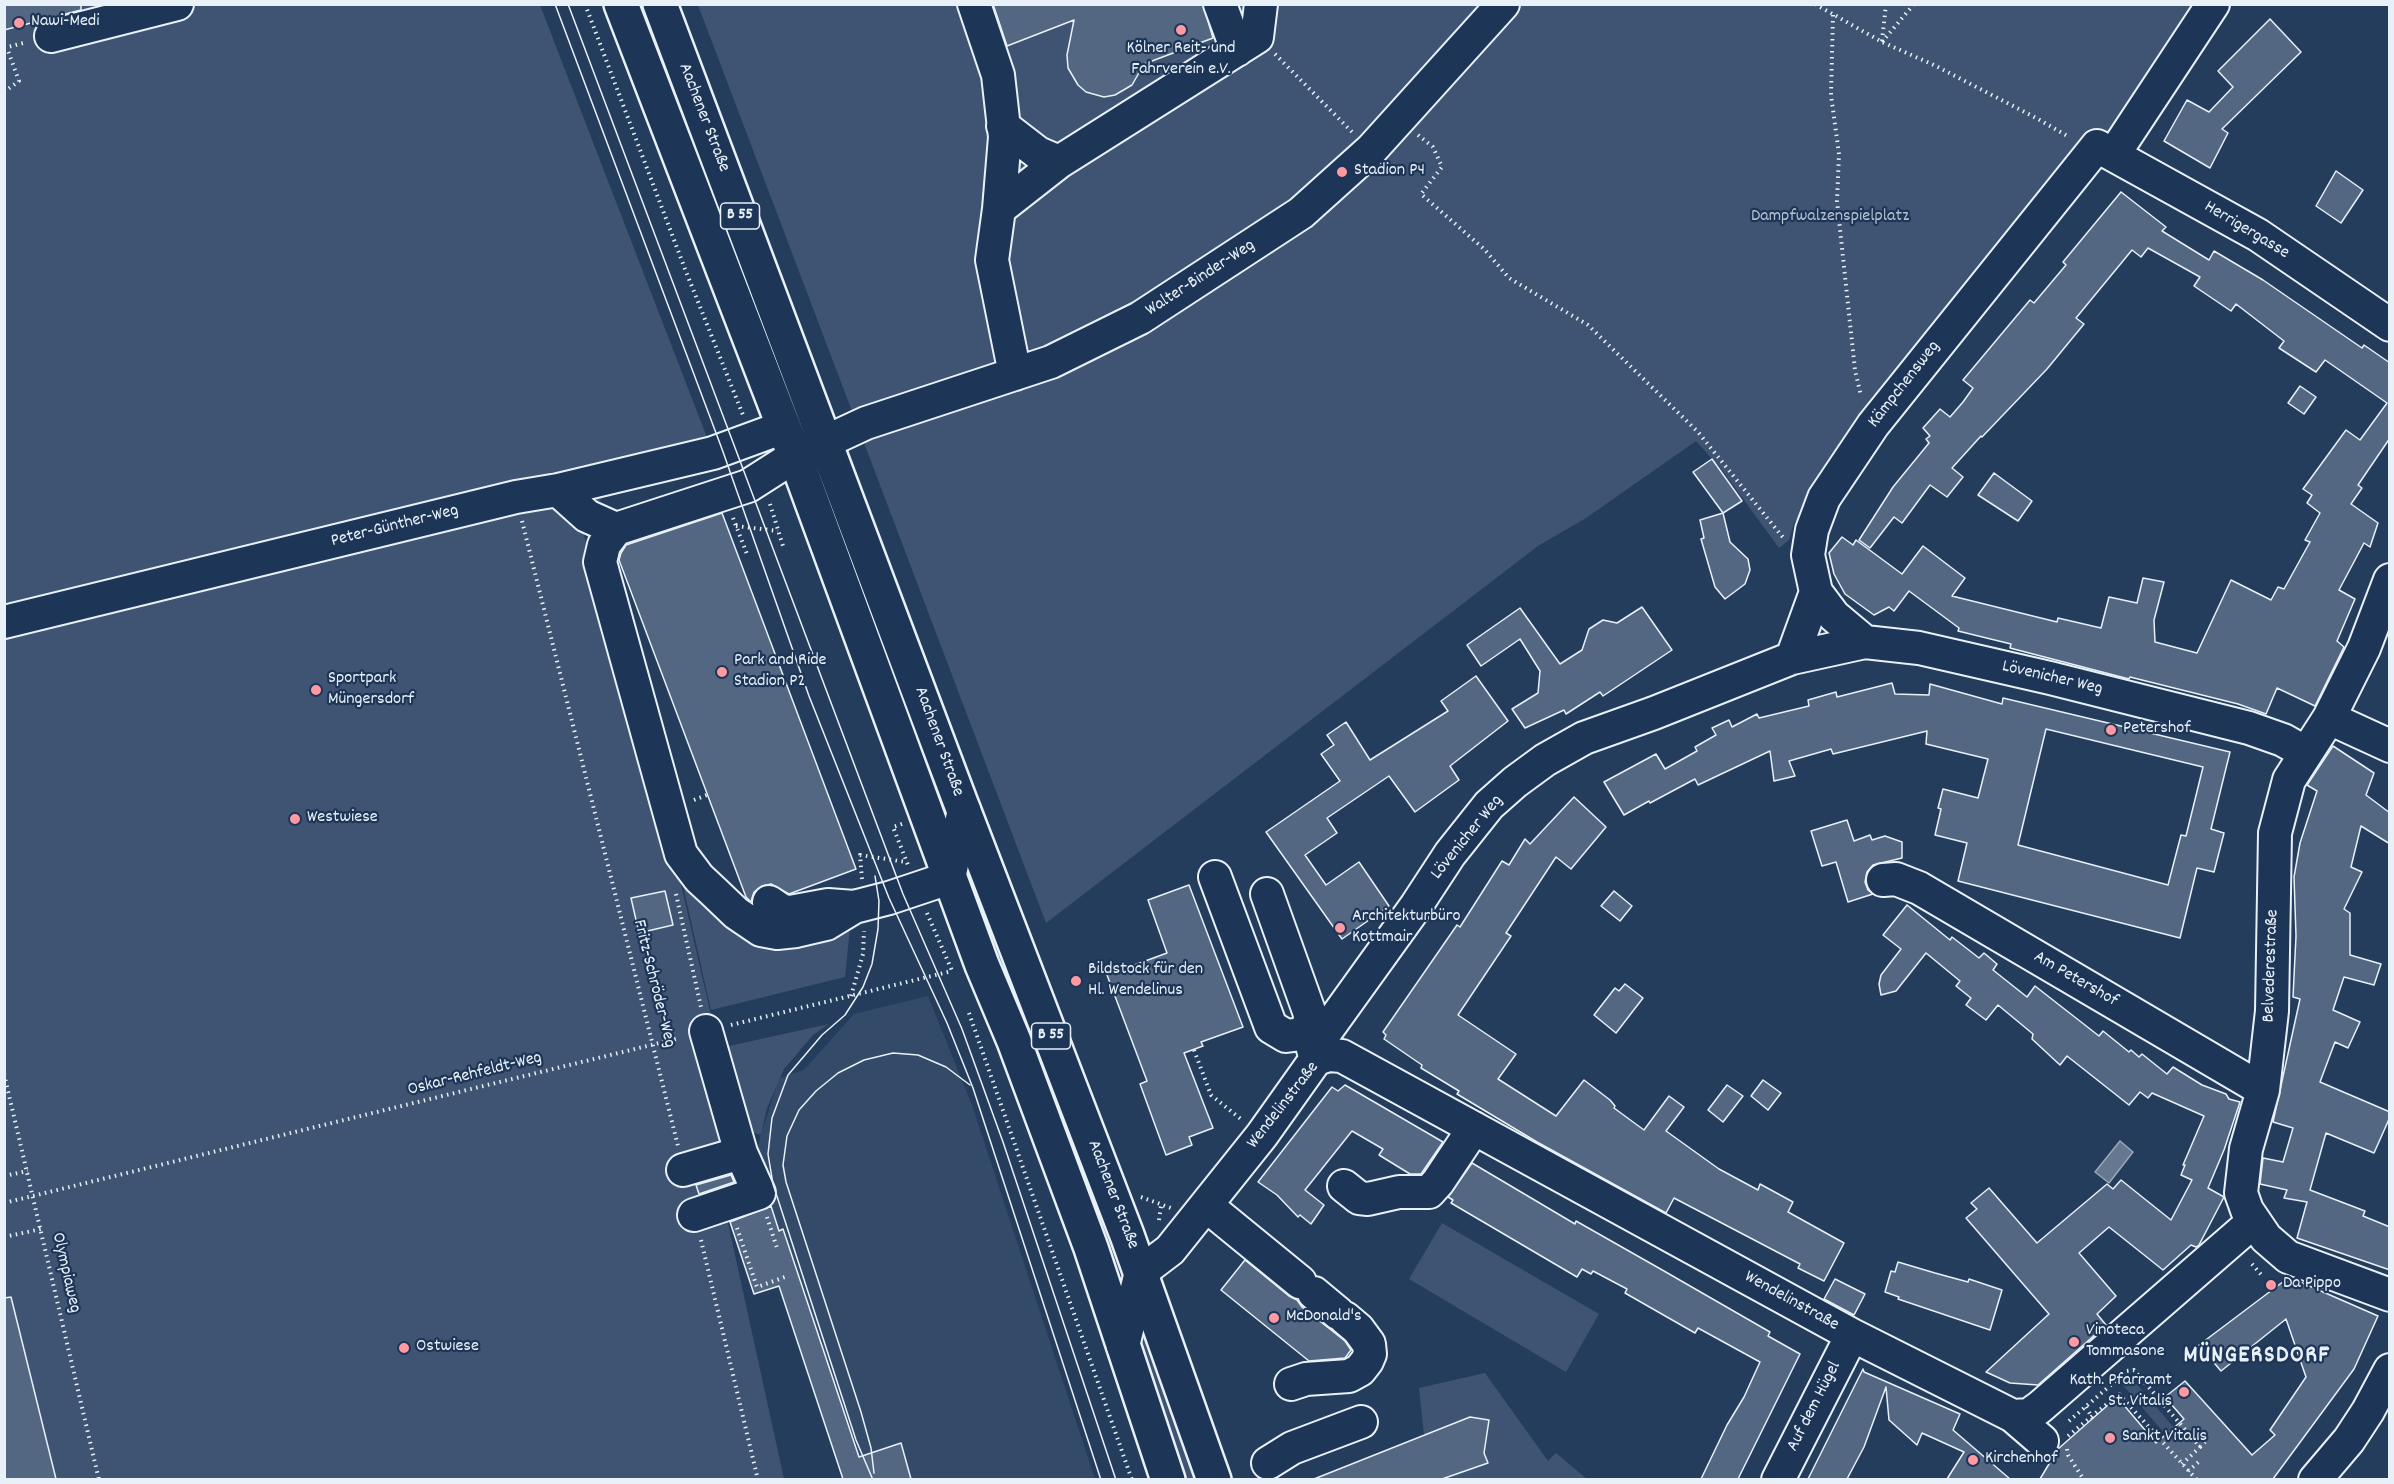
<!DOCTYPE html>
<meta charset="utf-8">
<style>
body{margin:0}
#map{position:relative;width:2394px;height:1484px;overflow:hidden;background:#253d5d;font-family:Dekko,sans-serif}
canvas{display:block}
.frame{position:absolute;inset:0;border:6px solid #e8f1f8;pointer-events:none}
</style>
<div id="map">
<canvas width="2394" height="1484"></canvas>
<div class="frame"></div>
</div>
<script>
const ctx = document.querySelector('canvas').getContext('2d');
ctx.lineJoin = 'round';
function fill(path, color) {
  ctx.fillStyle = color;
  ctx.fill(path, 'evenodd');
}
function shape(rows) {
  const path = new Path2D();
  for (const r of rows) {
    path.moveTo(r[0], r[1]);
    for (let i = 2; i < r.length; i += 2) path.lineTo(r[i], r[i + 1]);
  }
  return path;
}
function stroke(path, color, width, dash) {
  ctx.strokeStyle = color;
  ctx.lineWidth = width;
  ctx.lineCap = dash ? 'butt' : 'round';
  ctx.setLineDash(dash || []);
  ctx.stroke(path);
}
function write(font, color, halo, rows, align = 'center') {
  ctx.font = font + ' Dekko,sans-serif';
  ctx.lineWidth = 4.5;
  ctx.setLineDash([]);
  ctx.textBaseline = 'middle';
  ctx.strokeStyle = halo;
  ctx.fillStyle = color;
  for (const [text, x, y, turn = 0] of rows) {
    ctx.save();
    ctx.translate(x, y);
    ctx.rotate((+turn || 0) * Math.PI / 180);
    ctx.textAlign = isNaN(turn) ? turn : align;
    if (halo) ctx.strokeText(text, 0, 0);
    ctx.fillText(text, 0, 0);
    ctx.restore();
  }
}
const built = shape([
 [928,996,972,1105,1095,1479,843,1479,779,1286,754,1294,729,1220,754,1157,779,1078,804,1070,854,1014]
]);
const green = shape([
 [5,5,540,5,713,453,620,475,581,525,674,854,732,1107,750,1156,728,1223,784,1479,5,1480],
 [698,5,2203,5,2117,133,2105,138,2099,136,1794,523,1789,540,1779,548,1722,470,1696,441,1586,518,1538,546,1046,923],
 [965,856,1112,1231,1106,1234,1077,1154,1052,1092,1035,1056,960,869],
 [680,872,735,921,850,928,845,977,711,1010],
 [829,1024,813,1035,784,1069,767,1108,761,1135,747,1130,720,1048],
 [1442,1223,1599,1314,1566,1372,1409,1279],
 [1142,1318,1196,1479,1180,1479,1138,1352],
 [1485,1373,1548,1461,1556,1453,1587,1479,1442,1479,1487,1463,1482,1448,1489,1421,1479,1418,1471,1422,1468,1417,1424,1435,1419,1388],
 [2129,1375,2199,1457,2216,1479,2204,1479,2121,1383]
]);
const water = shape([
 [2120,1141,2133,1152,2109,1183,2095,1172,2120,1141]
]);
const building = shape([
 [4,4,81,4,81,10,4,30,4,4],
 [993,4,1203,4,1213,38,1144,64,1132,85,1115,95,1104,97,1086,92,1078,85,1068,68,1067,55,1074,20,1007,46,993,4],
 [2270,19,2301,52,2222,129,2228,133,2210,168,2164,141,2187,100,2209,112,2233,87,2218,71,2270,19],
 [2336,171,2363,190,2341,223,2316,206,2336,171],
 [2121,192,2166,227,2162,231,2209,260,2214,251,2263,280,2362,348,2364,345,2390,363,2390,438,2358,485,2362,488,2351,504,2378,523,2370,547,2364,543,2339,590,2355,599,2337,641,2344,647,2315,706,2277,688,2266,714,2238,704,2130,677,2129,679,2010,648,2011,644,1958,631,1959,628,1909,591,1894,611,1889,607,1874,615,1845,594,1834,574,1829,553,1842,537,1853,545,1856,540,1902,574,1923,546,1965,578,1952,596,2057,622,2058,618,2101,628,2109,597,2137,603,2143,578,2164,582,2154,620,2155,642,2197,653,2231,580,2271,600,2278,587,2284,589,2310,542,2305,540,2320,513,2307,503,2312,495,2303,489,2346,430,2360,440,2387,403,2325,360,2316,372,2279,348,2284,341,2236,304,2231,311,2194,286,2200,277,2148,248,2141,257,2132,250,2076,318,2084,324,2047,369,1982,437,1981,436,1952,468,1963,477,1947,497,1930,485,1902,523,1894,517,1870,548,1859,540,1893,487,1929,443,1926,439,1930,436,1923,428,1940,409,1950,417,1963,402,1973,388,1963,380,2030,300,2034,303,2066,265,2063,262,2121,192],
 [2300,386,2316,397,2304,414,2288,403,2300,386],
 [1712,459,1742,501,1723,513,1693,472,1712,459],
 [1994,473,2032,501,2018,521,1978,495,1994,473],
 [722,513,856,869,789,894,771,884,762,886,754,892,751,902,746,897,619,560,621,553,626,545,722,513],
 [1723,513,1730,542,1748,559,1750,570,1745,584,1725,599,1715,587,1701,539,1704,538,1700,520,1723,513],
 [1642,607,1672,650,1603,696,1600,692,1566,714,1564,710,1525,728,1512,709,1538,693,1540,671,1520,639,1481,666,1467,645,1520,608,1560,664,1582,650,1589,629,1603,620,1617,623,1642,607],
 [1476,676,1508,721,1450,766,1459,780,1415,812,1389,776,1327,818,1337,833,1305,855,1326,885,1359,862,1389,906,1342,939,1266,832,1340,781,1321,754,1334,745,1327,735,1346,722,1370,760,1448,711,1441,701,1476,676],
 [1892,683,1895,694,1929,695,1930,684,2002,704,2003,698,2230,752,2211,829,2224,833,2214,872,2197,868,2180,938,1958,881,1967,843,1935,835,1941,809,1938,808,1943,789,1978,798,1988,759,1926,744,1927,731,1833,754,1831,749,1789,761,1795,776,1774,781,1770,751,1698,785,1695,779,1650,803,1649,801,1624,815,1604,782,1656,754,1665,769,1697,751,1695,747,1716,735,1712,728,1729,720,1732,727,1757,714,1759,718,1809,706,1808,700,1836,692,1837,697,1892,683],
 [2046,729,2203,767,2186,836,2181,835,2168,885,2018,845,2046,729],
 [2333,746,2374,773,2366,795,2390,813,2390,844,2361,826,2351,867,2362,872,2344,909,2350,913,2350,955,2381,964,2374,985,2344,977,2333,1010,2360,1022,2348,1048,2335,1042,2320,1082,2390,1112,2390,1117,2374,1153,2326,1133,2310,1190,2365,1211,2363,1216,2390,1227,2390,1270,2297,1238,2307,1202,2284,1198,2287,1190,2260,1184,2263,1158,2283,1162,2293,1128,2273,1122,2300,999,2293,997,2296,936,2294,877,2300,843,2317,791,2307,785,2333,746],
 [1574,797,1606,827,1571,869,1556,857,1506,933,1511,936,1458,1015,1516,1054,1498,1079,1556,1116,1584,1080,1610,1100,1615,1106,1614,1108,1644,1130,1669,1096,1684,1107,1666,1131,1719,1169,1758,1190,1760,1184,1793,1202,1788,1212,1844,1243,1824,1281,1798,1268,1800,1264,1674,1198,1666,1213,1537,1142,1457,1094,1459,1091,1421,1068,1422,1065,1384,1039,1386,1035,1383,1032,1457,925,1460,927,1502,861,1509,865,1525,839,1530,844,1574,797],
 [1847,820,1854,841,1870,835,1872,840,1885,836,1902,842,1902,858,1873,865,1867,872,1865,882,1868,890,1873,894,1848,902,1836,862,1822,866,1811,831,1847,820],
 [1189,885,1243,1027,1201,1042,1203,1046,1184,1053,1213,1128,1189,1137,1192,1145,1166,1155,1140,1084,1147,1081,1107,975,1167,953,1148,900,1189,885],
 [665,891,673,925,639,933,631,898,665,891],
 [1614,891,1632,906,1620,921,1601,906,1614,891],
 [1907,905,1950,940,1952,937,1979,958,1984,953,1997,964,1993,970,2027,997,2035,986,2099,1036,2103,1031,2129,1052,2131,1050,2139,1057,2142,1054,2167,1074,2173,1067,2202,1085,2226,1094,2229,1099,2240,1102,2224,1150,2208,1188,2224,1197,2199,1245,2196,1247,2191,1245,2163,1270,2109,1227,2079,1253,2116,1296,2097,1314,2106,1325,2038,1385,2010,1383,1986,1372,2049,1314,1966,1218,1977,1209,1971,1203,1989,1188,2037,1243,2107,1184,2113,1189,2121,1180,2171,1220,2192,1180,2181,1175,2185,1165,2183,1165,2204,1116,2152,1093,2148,1098,2140,1092,2129,1105,2067,1056,2060,1065,2032,1039,2033,1034,1998,1005,1986,1020,1966,1005,1971,998,1956,986,1960,981,1926,953,1896,991,1881,995,1879,984,1881,975,1901,949,1883,935,1907,905],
 [1625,984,1643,998,1616,1033,1594,1015,1615,988,1619,991,1625,984],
 [1763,1080,1781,1093,1768,1110,1751,1096,1763,1080],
 [1345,1085,1443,1142,1421,1174,1410,1174,1379,1155,1383,1149,1352,1131,1305,1190,1324,1205,1311,1224,1300,1215,1298,1217,1277,1195,1258,1182,1332,1087,1338,1091,1345,1085],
 [1727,1085,1743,1096,1723,1122,1708,1110,1727,1085],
 [1472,1163,1575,1224,1576,1221,1664,1271,1770,1332,1768,1336,1800,1354,1738,1479,1701,1479,1727,1425,1744,1397,1760,1362,1698,1328,1695,1333,1625,1293,1627,1289,1593,1271,1591,1274,1582,1269,1577,1277,1451,1203,1453,1200,1448,1197,1472,1163],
 [731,1175,734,1182,699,1194,696,1185,731,1175],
 [771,1206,779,1231,783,1229,859,1457,901,1443,911,1479,843,1479,779,1286,754,1294,730,1222,771,1206],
 [1245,1260,1289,1296,1297,1300,1302,1307,1345,1341,1351,1350,1345,1358,1309,1361,1221,1290,1245,1260],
 [1898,1262,1935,1273,1968,1282,1969,1279,2002,1290,1990,1330,1898,1299,1899,1297,1885,1292,1891,1271,1895,1272,1898,1262],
 [1835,1279,1865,1294,1854,1315,1824,1299,1835,1279],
 [2284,1281,2298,1281,2378,1316,2354,1369,2273,1479,2040,1479,2058,1449,2117,1397,2156,1443,2184,1419,2165,1397,2185,1381,2252,1455,2275,1435,2270,1430,2306,1377,2286,1319,2221,1371,2199,1345,2284,1281],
 [11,1297,36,1398,56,1479,4,1479,4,1298,11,1297],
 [1863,1369,1864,1372,1960,1414,1953,1430,2010,1479,1947,1479,1964,1452,1922,1433,1917,1445,1889,1420,1886,1387,1864,1447,1847,1479,1808,1479,1863,1369],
 [1470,1417,1489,1420,1484,1453,1488,1463,1442,1479,1314,1479,1470,1417]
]);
const path = shape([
 [585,4,685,269,743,415],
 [1815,4,1882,42,1934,65,2038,119,2069,137],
 [1833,15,1831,95,1839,154,1837,201,1855,370,1861,396],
 [1882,41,1886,4],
 [1882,42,1914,4],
 [4,48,27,42],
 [1275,54,1352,132],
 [4,92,19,81,7,48],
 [1418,135,1433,147,1442,167,1421,194,1484,249,1509,278,1588,325,1698,432,1785,540],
 [770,504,783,546],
 [733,518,747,554],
 [522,521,678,1146],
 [736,526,778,531],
 [694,800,707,795],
 [902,824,893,827,908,865],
 [862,879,860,855,906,862],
 [676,894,701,1007],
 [927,913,953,973],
 [851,996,863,954,864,931],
 [969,1013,1132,1480],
 [731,1025,952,971],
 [1194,1050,1211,1095,1242,1120],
 [4,1074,99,1480],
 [4,1176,28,1171],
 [1141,1197,1171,1208],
 [4,1203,680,1038],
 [767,1217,777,1248],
 [1159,1220,1161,1206],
 [737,1228,757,1287,788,1276],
 [4,1237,41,1229],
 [701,1240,758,1480],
 [2252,1264,2263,1277],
 [2127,1371,2134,1370,2200,1447,2182,1464],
 [2086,1407,2094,1421],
 [2069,1421,2127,1371],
 [2068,1436,2119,1394,2197,1480],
 [2200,1447,2205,1442],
 [2067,1449,2068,1455,2084,1480],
 [2188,1471,2201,1460]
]);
const minor = shape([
 [974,4,998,75,1005,137,999,209,992,260,1015,374],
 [1220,4,1237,50],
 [51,36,177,4],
 [1003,126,1038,153,1059,162],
 [2114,154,2213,4],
 [999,209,1059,162,1257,37,1261,4],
 [558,490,587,516,616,529],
 [2390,580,2364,648,2329,718,2289,780,2275,833,2272,1011,2263,1090,2246,1149,2241,1193,2247,1210,2266,1238,2288,1257,2390,1295],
 [4,622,516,497,558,490,713,453,784,427],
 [1865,642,1834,616,1816,592,1808,555,1812,530,1824,498,1873,425,2097,146,2258,235,2390,325],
 [1792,658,1816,592],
 [2329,718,2390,746],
 [1215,877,1271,1027,1286,1036,1309,1033],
 [1883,880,1896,879,1919,888,2263,1090],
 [1267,894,1310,1014,1309,1033,1314,1053],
 [769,902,782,911,790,912,828,905,854,907,889,898,949,878,964,810],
 [854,907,826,924,796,931,777,933,761,930,736,913,713,891,699,878,681,854,600,562,604,545,616,529,748,486,795,456,866,423,1051,362,1140,318,1301,213,1371,150,1503,4],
 [1316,1059,1324,1034,1416,906,1450,854,1489,805,1515,782,1545,760,1584,738,1654,713,1792,658,1865,642,1919,648,2050,678,2249,728,2283,740,2306,753],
 [683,1170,741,1153],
 [1344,1186,1359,1198,1368,1199,1399,1192,1429,1192,1438,1182,1474,1128],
 [1207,1206,1300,1282],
 [694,1215,759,1193,741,1153,706,1031],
 [1314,1293,1338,1313],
 [1123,1346,1141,1272,1170,1250,1262,1135,1316,1059,1329,1055,1342,1056,1852,1335,2013,1416,2029,1415,2040,1407,2254,1221],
 [1291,1384,1306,1379,1349,1376,1360,1370,1367,1361,1370,1354,1369,1344,1358,1329,1345,1318],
 [2013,1416,2042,1441],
 [1268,1463,1292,1448,1361,1422],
 [1778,1480,1852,1335],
 [2315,1480,2349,1440,2368,1411,2390,1370]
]);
const major = shape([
 [621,4,795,456,982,965,1014,1041,1091,1248,1168,1480],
 [660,4,960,801,1127,1235,1214,1480]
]);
const tram = shape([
 [555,4,722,449,809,696,889,898,947,1023,973,1088,1101,1480],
 [568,4,903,894,962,1029,1003,1142,1116,1480],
 [874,1473,871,1448,861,1412,786,1182,783,1165,787,1136,799,1110,816,1091,838,1073,864,1060,893,1053,918,1055,946,1067,970,1085],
 [873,1480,856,1440,773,1184,768,1154,772,1118,788,1075,822,1035,845,1015,863,987,872,964,878,929,879,901,875,876]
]);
const markers = [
 [19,23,6,"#ff9aa2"],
 [1181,30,6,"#ff9aa2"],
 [1342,172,6,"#ff9aa2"],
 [722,672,6,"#ff9aa2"],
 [316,690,6,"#ff9aa2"],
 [2111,730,6,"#ff9aa2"],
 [295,819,6,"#ff9aa2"],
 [1340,928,6,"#ff9aa2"],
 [1076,981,6,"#ff9aa2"],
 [2271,1285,6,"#ff9aa2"],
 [1274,1318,6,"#ff9aa2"],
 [2074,1342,6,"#ff9aa2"],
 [404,1348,6,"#ff9aa2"],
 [2184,1392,6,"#ff9aa2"],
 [2110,1438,6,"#ff9aa2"],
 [1973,1460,6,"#ff9aa2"]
];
const shields = [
 [740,216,39],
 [1051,1036,39]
];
const shieldNames = [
 ["B 55",740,216],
 ["B 55",1051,1036]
];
const poiNames = [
 ["Nawi-Medi",31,23],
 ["Kölner Reit- und",1181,50,"center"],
 ["Fahrverein e.V.",1181,71,"center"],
 ["Stadion P4",1354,172],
 ["Park and Ride",734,662],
 ["Stadion P2",734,683],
 ["Sportpark",328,680],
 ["Müngersdorf",328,701],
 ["Petershof",2123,730],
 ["Westwiese",307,819],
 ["Architekturbüro",1352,918],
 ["Kottmair",1352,939],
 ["Bildstock für den",1088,971],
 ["Hl. Wendelinus",1088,992],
 ["Da Pippo",2283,1285],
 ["McDonald's",1286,1318],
 ["Vinoteca",2086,1332],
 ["Tommasone",2086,1353],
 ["Ostwiese",416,1348],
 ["Kath. Pfarramt",2172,1382,"right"],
 ["St. Vitalis",2172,1403,"right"],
 ["Sankt Vitalis",2122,1438],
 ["Kirchenhof",1985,1460]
];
const streetNames = [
 ["Aachener Straße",703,118,69],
 ["Herrigergasse",2246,231,31],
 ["Walter-Binder-Weg",1201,279,-33],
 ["Kämpchensweg",1905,385,-52],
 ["Peter-Günther-Weg",395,527,-14],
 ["Lövenicher Weg",2052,679,13],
 ["Aachener Straße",938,742,70],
 ["Lövenicher Weg",1468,838,-51],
 ["Belvederestraße",2272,966,-88],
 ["Am Petershof",2075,980,30],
 ["Fritz-Schröder-Weg",653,984,76],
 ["Oskar-Rehfeldt-Weg",475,1075,-14],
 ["Wendelinstraße",1284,1106,-52],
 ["Aachener Straße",1112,1195,69],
 ["Olympiaweg",65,1273,77],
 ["Wendelinstraße",1791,1302,29],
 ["Auf dem Hügel",1815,1407,-63]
];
const parkNames = [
 ["Dampfwalzenspielplatz",1830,218]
];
const districtNames = [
 ["MÜNGERSDORF",2257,1358]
];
fill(built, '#334a68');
fill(green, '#3e5472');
fill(water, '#657890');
stroke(water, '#99a8ba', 1.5);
fill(building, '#536782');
stroke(building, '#e8f1f8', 1.5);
stroke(minor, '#e8f1f8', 36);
stroke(major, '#e8f1f8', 38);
stroke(path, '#e8f1f8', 4, [1.5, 4.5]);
stroke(minor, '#1d3557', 32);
stroke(major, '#1d3557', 33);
stroke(tram, '#e8f1f8', 1.5);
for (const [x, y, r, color] of markers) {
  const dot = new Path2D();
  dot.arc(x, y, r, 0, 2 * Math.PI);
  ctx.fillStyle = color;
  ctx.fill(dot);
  stroke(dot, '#1d3557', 2);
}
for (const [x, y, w] of shields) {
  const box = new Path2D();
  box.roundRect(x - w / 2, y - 13, w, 26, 4.5);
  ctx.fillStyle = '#1d3557';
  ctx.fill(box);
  stroke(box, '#e8f1f8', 1.5);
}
write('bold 16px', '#e8f1f8', null, shieldNames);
write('18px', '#e8f1f8', '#1d3557', poiNames, 'left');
write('18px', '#e8f1f8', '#1d3557', streetNames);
write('18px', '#b5c2d0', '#1d3557', parkNames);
ctx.letterSpacing = '1.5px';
write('bold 24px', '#e8f1f8', '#1d3557', districtNames);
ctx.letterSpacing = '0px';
</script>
